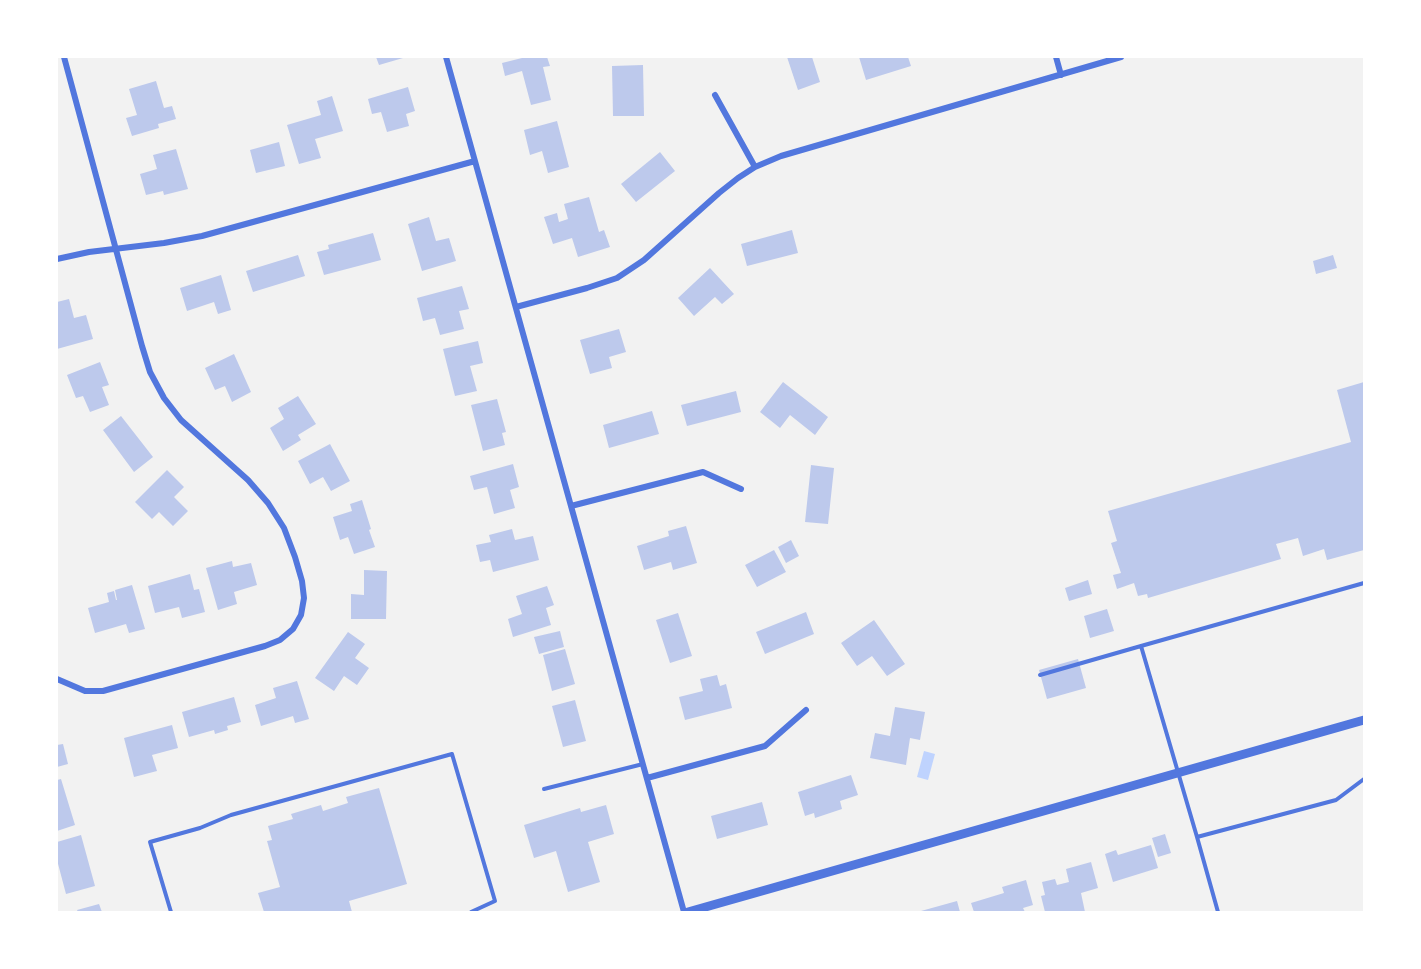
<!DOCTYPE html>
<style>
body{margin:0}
#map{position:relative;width:1421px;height:969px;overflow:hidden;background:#f2f2f2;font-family:"Public Sans",sans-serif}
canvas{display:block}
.frame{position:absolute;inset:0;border:58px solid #fff;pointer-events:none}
</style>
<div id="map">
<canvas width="1421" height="969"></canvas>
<div class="frame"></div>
</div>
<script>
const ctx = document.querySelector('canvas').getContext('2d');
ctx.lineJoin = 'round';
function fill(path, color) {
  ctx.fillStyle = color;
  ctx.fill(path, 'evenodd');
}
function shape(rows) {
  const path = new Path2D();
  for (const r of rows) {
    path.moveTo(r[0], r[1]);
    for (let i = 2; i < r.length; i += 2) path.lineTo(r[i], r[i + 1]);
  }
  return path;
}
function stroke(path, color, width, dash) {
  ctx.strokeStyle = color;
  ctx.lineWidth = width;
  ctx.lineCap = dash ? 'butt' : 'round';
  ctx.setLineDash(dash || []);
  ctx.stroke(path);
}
const water = shape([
 [924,751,935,754,928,780,917,777]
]);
const building = shape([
 [376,57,403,57,403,58,379,65],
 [526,57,547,57,550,66,543,67,551,100,531,105,522,71,505,76,502,63],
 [787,57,812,57,820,82,798,90],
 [859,57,908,57,911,66,866,80],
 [643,65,644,116,613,116,612,66],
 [156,81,164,108,172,106,176,119,158,124,159,128,132,136,126,118,137,115,129,89],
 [408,87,415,111,406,114,409,126,387,132,381,112,372,114,368,99],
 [332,96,343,131,315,139,321,158,299,164,287,125,321,115,317,101],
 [557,121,569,167,548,173,542,151,530,155,524,130],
 [279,142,285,166,256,173,250,150],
 [176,149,188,189,164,195,163,191,146,195,140,174,157,169,153,155],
 [660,152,675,171,636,202,621,184],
 [589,197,599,232,604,230,610,247,578,257,572,238,553,244,544,217,557,213,559,222,568,219,564,204],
 [429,217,436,241,449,238,456,261,422,271,408,224],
 [792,230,798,253,747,266,741,244],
 [373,233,381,260,324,275,317,252,329,249,328,245],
 [298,255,305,276,253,292,246,271],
 [1333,255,1337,268,1316,274,1313,261],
 [710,268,734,294,722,304,715,297,694,316,678,298],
 [221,275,231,310,218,314,214,302,187,311,180,288],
 [462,286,469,309,459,311,464,329,440,335,435,318,423,321,417,298],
 [69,299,74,318,86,315,93,339,57,349,57,302],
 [619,329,626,352,609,357,612,368,590,374,580,340],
 [478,341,483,363,470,366,477,391,455,396,443,349],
 [234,354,251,392,232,402,225,386,215,390,205,368],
 [100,362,109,385,102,387,109,405,90,412,83,396,76,398,67,375],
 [783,382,828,417,815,435,790,415,780,428,760,412],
 [1364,382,1364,550,1327,560,1324,549,1303,556,1298,538,1276,544,1281,559,1148,598,1147,594,1138,596,1134,583,1117,589,1113,575,1121,573,1111,543,1117,541,1108,511,1351,442,1337,390],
 [736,391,741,412,687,426,681,405],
 [298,396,316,424,298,435,301,440,283,451,270,428,284,419,278,408],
 [497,399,506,432,502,433,505,445,483,451,471,405],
 [652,411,659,434,609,448,603,425],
 [121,416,153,457,134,472,103,430],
 [330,444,350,481,331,491,323,477,310,484,298,461],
 [513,464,519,487,510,490,515,508,494,514,487,487,474,490,470,476],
 [811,465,834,468,828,524,805,522],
 [167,470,184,487,174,497,188,511,173,526,159,512,152,519,135,502],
 [362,500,371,529,369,530,375,547,354,554,348,537,340,540,333,517,352,511,350,504],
 [686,526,697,563,673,570,671,562,644,570,637,546,669,536,668,531],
 [512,529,515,540,533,536,539,560,493,572,490,560,480,562,476,545,491,542,489,535],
 [791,540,799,556,786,563,778,547],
 [774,550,786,572,757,587,745,565],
 [232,561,233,567,251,563,257,585,234,592,237,604,218,610,206,568],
 [364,570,387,571,386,619,351,619,351,594,364,595],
 [190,574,194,590,199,589,205,612,182,618,179,607,155,613,148,586],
 [1088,580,1092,594,1069,601,1065,588],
 [132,585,145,629,129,633,126,624,95,633,88,608,109,602,107,593,114,591,116,600,117,600,115,590],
 [547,586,554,605,546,608,551,625,513,637,508,619,522,614,516,596],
 [1107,609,1114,631,1090,638,1084,616],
 [806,612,814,634,765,654,756,632],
 [678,613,692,656,670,663,656,620],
 [874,620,905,664,887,676,872,656,857,666,841,643],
 [560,631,564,647,539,654,534,637],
 [348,632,365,644,355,658,369,668,357,685,344,676,334,691,315,678],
 [565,649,575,684,552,691,543,655],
 [1078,659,1086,688,1047,699,1039,670],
 [717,675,720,686,726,684,732,708,685,720,679,697,703,691,700,679],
 [297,681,309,719,295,723,293,716,261,726,255,705,276,698,273,688],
 [234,697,241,722,227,726,228,730,215,734,214,730,189,737,182,712],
 [575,700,586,741,563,747,552,706],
 [895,707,925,712,920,740,910,738,906,765,870,758,875,733,890,736],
 [172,725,178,748,152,755,157,771,134,777,124,738],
 [63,744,68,764,57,767,57,745],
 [851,775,858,795,840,801,842,809,815,818,814,813,805,816,798,792],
 [61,779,75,825,57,831,57,780],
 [379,788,407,884,349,901,352,912,264,912,258,893,280,887,267,841,272,840,268,826,293,819,291,814,321,805,323,811,348,803,346,797],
 [762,802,768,825,717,839,711,816],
 [606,805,614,834,588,842,600,882,568,892,556,851,534,858,524,825,580,808,581,812],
 [1165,834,1171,853,1158,857,1152,838],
 [81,835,95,886,66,894,57,860,57,842],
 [1151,845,1158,868,1113,882,1105,854,1116,850,1118,855],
 [1091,862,1098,888,1081,893,1085,912,1045,912,1041,896,1045,895,1042,882,1055,879,1057,885,1069,882,1066,869],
 [1026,880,1033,905,1023,908,1025,912,974,912,971,903,1004,893,1002,887],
 [957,901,960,912,922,912,921,911],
 [99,904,102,912,78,912,77,910]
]);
const service = shape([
 [1364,583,1141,646,1197,837,1336,800,1364,779],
 [1040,675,1141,646],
 [544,789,643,764],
 [1197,837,1218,912],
 [171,912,150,842,200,828,231,815,452,754,495,901,471,912]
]);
const minor = shape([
 [446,57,684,912],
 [1056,57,1061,75],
 [715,95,755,167],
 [57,259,89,252,164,243,202,236,475,161],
 [516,307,587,288,617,278,644,260,719,193,738,178,755,167,781,156,1121,57],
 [571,506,703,472,741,489],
 [57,679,85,691,103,691,265,646,280,640,293,629,301,615,304,598,302,581,295,557,284,528,268,503,248,480,181,420,164,398,150,372,142,346,64,57],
 [647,778,765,746,806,710]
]);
const tertiary = shape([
 [688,912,1364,720]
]);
fill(water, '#bfd3fe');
fill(building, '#bdc9ec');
stroke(service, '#5277de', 4);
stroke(minor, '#5277de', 6);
stroke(tertiary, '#5277de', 9);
</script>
